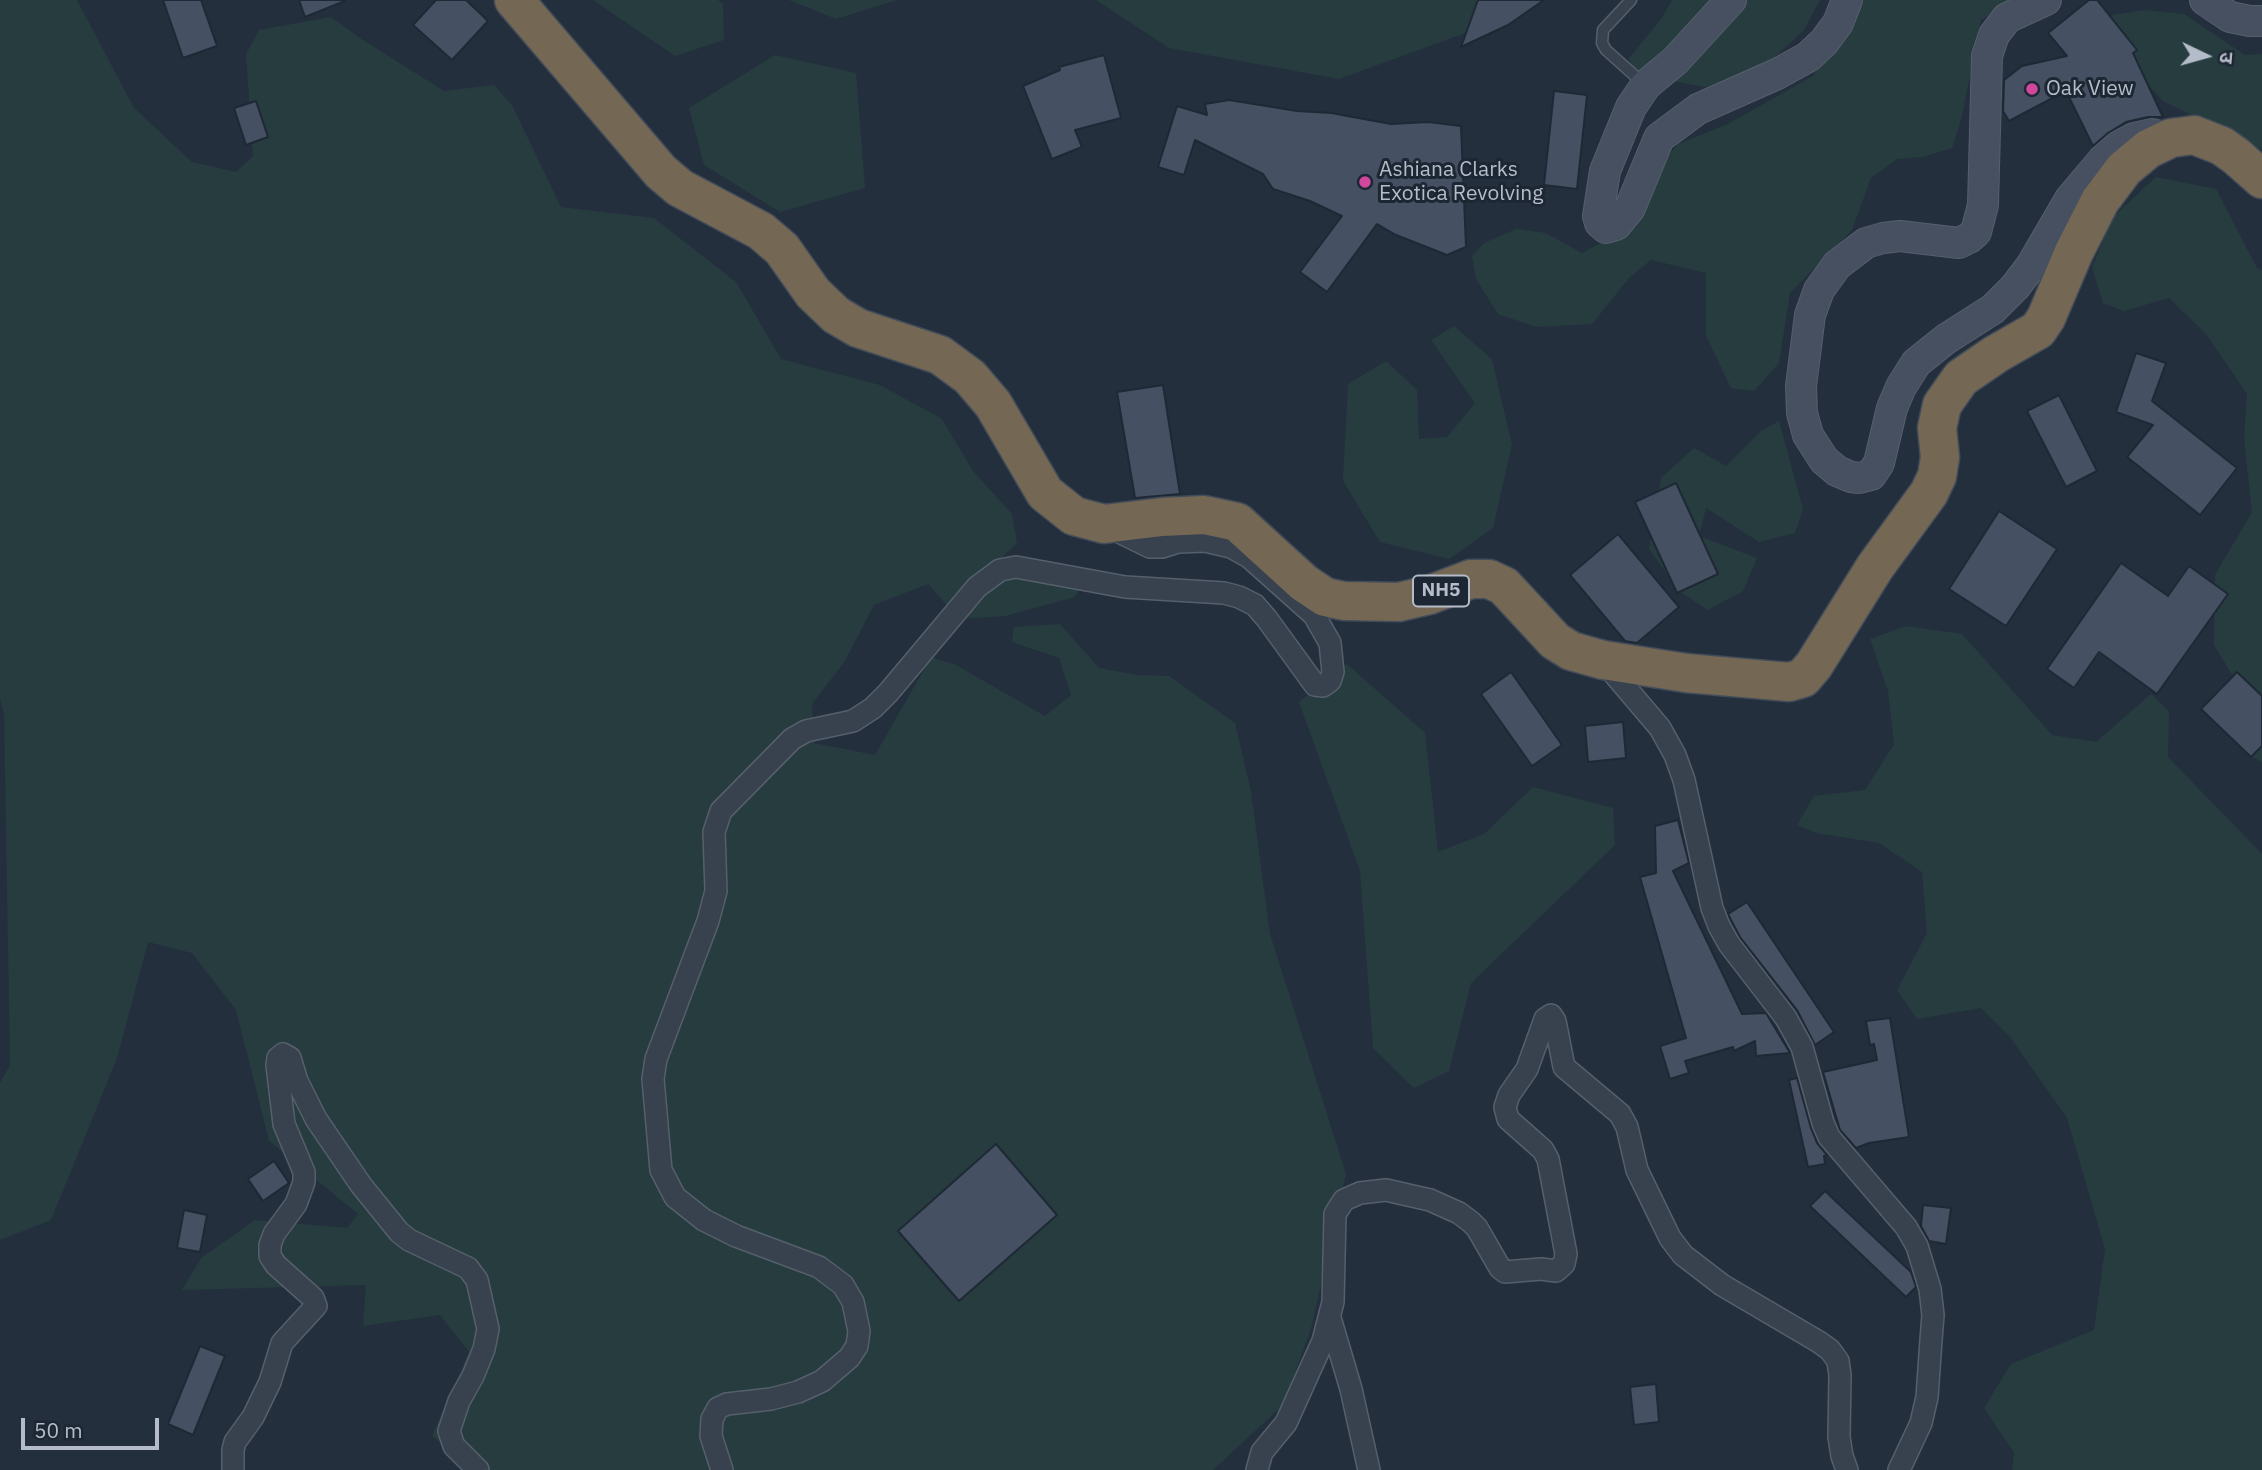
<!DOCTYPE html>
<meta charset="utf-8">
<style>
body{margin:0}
#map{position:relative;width:2262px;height:1470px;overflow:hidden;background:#242f3e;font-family:"IBM Plex Sans","Noto Sans Devanagari",sans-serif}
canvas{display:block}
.north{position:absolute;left:2171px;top:21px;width:70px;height:70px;-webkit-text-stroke:5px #1d2633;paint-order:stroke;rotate:95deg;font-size:19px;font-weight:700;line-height:28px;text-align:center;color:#b4bcc9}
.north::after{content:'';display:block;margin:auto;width:24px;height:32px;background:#b4bcc9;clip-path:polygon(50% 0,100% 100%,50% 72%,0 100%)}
.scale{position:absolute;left:21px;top:1418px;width:138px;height:32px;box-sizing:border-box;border:4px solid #b4bcc9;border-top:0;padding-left:9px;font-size:21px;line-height:24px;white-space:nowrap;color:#b4bcc9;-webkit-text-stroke:5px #1d2633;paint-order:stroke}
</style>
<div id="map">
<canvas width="2262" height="1470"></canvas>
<div class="north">उ</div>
<div class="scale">50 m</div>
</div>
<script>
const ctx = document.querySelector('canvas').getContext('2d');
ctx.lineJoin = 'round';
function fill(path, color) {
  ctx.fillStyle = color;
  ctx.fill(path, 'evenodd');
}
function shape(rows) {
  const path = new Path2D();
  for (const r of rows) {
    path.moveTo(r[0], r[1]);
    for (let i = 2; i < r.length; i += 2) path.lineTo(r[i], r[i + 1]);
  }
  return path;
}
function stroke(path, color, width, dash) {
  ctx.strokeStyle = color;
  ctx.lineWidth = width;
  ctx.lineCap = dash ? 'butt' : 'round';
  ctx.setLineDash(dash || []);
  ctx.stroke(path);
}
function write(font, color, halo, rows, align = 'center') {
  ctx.font = font + ' "IBM Plex Sans",sans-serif';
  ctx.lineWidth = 6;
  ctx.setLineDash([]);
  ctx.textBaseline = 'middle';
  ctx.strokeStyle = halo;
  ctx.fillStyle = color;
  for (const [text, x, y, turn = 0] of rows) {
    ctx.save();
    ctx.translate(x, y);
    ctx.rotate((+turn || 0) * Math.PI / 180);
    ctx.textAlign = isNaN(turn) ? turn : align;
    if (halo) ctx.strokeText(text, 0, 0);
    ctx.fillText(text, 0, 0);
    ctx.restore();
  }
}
const green = shape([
 [0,0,77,0,134,108,192,162,236,172,253,156,246,54,259,30,331,17,360,38,444,91,494,85,512,105,561,207,654,218,736,282,781,359,880,385,942,419,973,471,1012,514,1017,543,984,575,1034,570,1081,585,1075,597,1005,616,959,619,928,584,874,605,845,661,812,704,814,743,875,755,931,657,956,665,1045,716,1071,695,1059,658,1012,642,1014,627,1060,624,1099,668,1138,675,1169,676,1235,723,1251,791,1270,934,1346,1174,1311,1329,1283,1405,1213,1470,477,1470,432,1436,469,1352,440,1315,363,1326,366,1285,182,1290,201,1258,255,1220,347,1228,358,1214,269,1141,236,1010,192,953,148,942,117,1058,51,1220,0,1240,0,1083,10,1065,4,714,0,699],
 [593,0,718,0,723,4,724,40,675,56],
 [789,0,897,0,836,19],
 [1096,0,1488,0,1471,31,1339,79,1169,48],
 [1672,0,1820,0,1804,30,1751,79,1709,88,1632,73,1629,58,1662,18],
 [1858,0,2015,0,1981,20,1961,120,1952,148,1923,157,1897,159,1871,178,1852,230,1790,293,1779,363,1754,391,1731,388,1706,336,1706,273,1651,260,1630,277,1592,324,1536,327,1498,314,1476,279,1472,256,1484,243,1516,229,1546,233,1582,253,1612,237,1643,187,1678,144,1726,125,1813,76],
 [2145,10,2184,14,2245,55,2262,54,2262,150,2163,101,2101,33,2112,15],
 [775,55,856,73,865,188,780,212,704,165,689,108],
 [2156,177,2216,189,2257,268,2262,270,2262,762,2247,755,2249,703,2214,645,2215,575,2252,512,2244,438,2247,394,2206,334,2169,298,2124,311,2103,303,2092,268,2112,218],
 [1454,326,1492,359,1512,445,1493,528,1449,559,1380,542,1343,481,1348,384,1386,361,1417,390,1419,439,1447,437,1475,403,1431,340],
 [1779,421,1803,509,1795,533,1759,542,1706,508,1699,536,1757,558,1743,591,1708,610,1680,592,1649,549,1661,478,1694,448,1726,466,1761,431],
 [1906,626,1962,634,2052,735,2096,742,2151,694,2169,711,2168,757,2262,854,2262,1470,2012,1470,2014,1453,1984,1408,2011,1364,2094,1330,2105,1249,2067,1118,2010,1037,1981,1008,1917,1019,1897,990,1927,933,1922,872,1879,843,1816,833,1797,825,1814,796,1865,790,1894,744,1888,691,1870,639],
 [1347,664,1425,733,1438,852,1484,834,1533,787,1613,808,1615,845,1471,983,1449,1071,1414,1088,1373,1048,1360,871,1299,702]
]);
const building = shape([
 [163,0,201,0,217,46,183,58,163,0],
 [299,0,345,0,345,1,305,17,299,0],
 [436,0,466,0,488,21,452,60,413,25,436,0],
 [1478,0,1544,0,1508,25,1461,47,1478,0],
 [2089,0,2097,0,2137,50,2133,53,2163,117,2148,117,2126,122,2108,133,2093,146,2066,91,2009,121,2003,111,2004,80,2022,66,2067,56,2048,33,2089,0],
 [1104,55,1121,118,1075,130,1082,147,1052,159,1023,86,1060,70,1059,67,1104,55],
 [1554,91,1587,95,1577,189,1544,185,1554,91],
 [1229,100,1297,111,1331,113,1391,124,1428,122,1461,126,1466,247,1447,255,1396,235,1377,224,1327,292,1300,272,1342,216,1310,201,1273,189,1263,174,1195,140,1184,175,1158,167,1177,106,1207,115,1205,104,1229,100],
 [256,101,268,137,246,145,234,108,256,101],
 [2136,353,2166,363,2152,401,2237,468,2200,515,2127,457,2153,425,2116,412,2136,353],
 [1163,385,1180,494,1135,498,1117,392,1163,385],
 [2059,395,2097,471,2066,487,2027,411,2059,395],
 [1676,483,1718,574,1677,593,1635,502,1676,483],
 [1999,511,2057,549,2006,626,1949,589,1999,511],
 [1618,534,1679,607,1637,643,1625,641,1570,575,1618,534],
 [2121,563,2168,596,2189,566,2228,594,2157,694,2099,652,2074,688,2047,669,2121,563],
 [1511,672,1562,745,1532,766,1481,694,1511,672],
 [2237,672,2262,696,2262,746,2251,757,2201,709,2237,672],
 [1623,722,1626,758,1588,762,1585,726,1623,722],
 [1678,820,1689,863,1673,871,1742,1014,1766,1013,1790,1053,1756,1056,1755,1041,1734,1051,1733,1047,1685,1061,1689,1073,1670,1079,1660,1046,1686,1038,1640,877,1656,873,1655,826,1678,820],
 [1747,902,1834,1032,1815,1045,1797,1010,1740,937,1731,920,1728,914,1747,902],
 [1890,1018,1909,1137,1869,1143,1856,1148,1840,1130,1823,1072,1877,1060,1874,1044,1870,1045,1866,1021,1890,1018],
 [1797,1078,1811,1128,1817,1143,1827,1155,1824,1156,1825,1164,1808,1167,1789,1080,1797,1078],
 [996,1144,1057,1215,959,1301,898,1231,996,1144],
 [274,1161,289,1183,263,1201,248,1179,274,1161],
 [1825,1191,1911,1272,1916,1287,1906,1297,1810,1206,1825,1191],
 [1923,1205,1951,1208,1946,1244,1929,1241,1921,1226,1923,1205],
 [184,1210,207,1215,200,1252,177,1248,184,1210],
 [200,1346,225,1356,193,1435,168,1424,200,1346],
 [1656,1384,1659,1422,1634,1425,1630,1387,1656,1384]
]);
const lane = shape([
 [1631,0,1603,30,1602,43,1606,50,1644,84]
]);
const street = shape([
 [1604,662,1660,728,1675,755,1684,780,1712,908,1719,926,1729,944,1786,1018,1802,1047,1823,1123,1829,1137,1906,1227,1917,1246,1930,1289,1933,1315,1931,1340,1927,1397,1921,1423,1899,1470],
 [1330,1318,1351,1389,1369,1470],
 [233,1470,233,1450,235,1442,253,1417,270,1382,282,1343,316,1306,313,1298,276,1265,270,1256,270,1245,274,1234,296,1204,304,1182,304,1172,284,1124,277,1065,278,1058,283,1054,290,1058,297,1081,316,1119,361,1185,399,1232,409,1240,468,1268,477,1280,488,1329,484,1349,473,1376,459,1401,449,1431,454,1446,478,1470],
 [722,1470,711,1436,712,1419,718,1408,727,1404,771,1399,798,1392,822,1381,849,1358,857,1346,859,1331,853,1302,843,1285,819,1267,736,1236,704,1220,675,1197,661,1170,653,1079,656,1059,708,921,716,891,714,832,721,811,792,739,806,731,853,721,873,708,888,693,977,587,1000,570,1016,567,1125,587,1224,593,1239,597,1255,605,1267,619,1315,685,1323,686,1330,681,1333,672,1330,643,1314,615,1249,557,1231,547,1205,541,1178,542,1162,547,1150,547,1109,527],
 [1257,1470,1262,1452,1286,1423,1323,1341,1333,1302,1335,1214,1344,1200,1360,1193,1386,1190,1430,1200,1459,1213,1471,1222,1477,1228,1500,1268,1505,1272,1541,1269,1556,1271,1564,1264,1566,1254,1548,1159,1543,1150,1508,1119,1505,1107,1509,1095,1527,1069,1545,1019,1551,1015,1555,1021,1564,1067,1620,1114,1627,1127,1637,1170,1670,1238,1683,1255,1722,1285,1819,1342,1830,1350,1838,1361,1840,1375,1839,1437,1842,1456,1847,1470]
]);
const secondary = shape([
 [1731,0,1675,61,1646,85,1631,107,1605,171,1598,216,1600,223,1606,228,1616,225,1630,208,1659,138,1698,109,1777,74,1808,57,1824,42,1838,23,1847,0],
 [2046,0,2007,18,1994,35,1987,56,1983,205,1976,232,1969,238,1959,243,1900,236,1883,238,1866,243,1837,265,1819,290,1810,315,1801,386,1802,413,1808,435,1824,460,1837,471,1851,477,1859,478,1871,475,1879,463,1892,408,1901,387,1916,363,1946,339,1993,309,2015,287,2031,266,2070,199,2103,160,2119,146,2134,138,2152,134,2164,137],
 [2205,0,2230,17,2250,21,2262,21]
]);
const highway = shape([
 [514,0,661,172,680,188,761,231,782,249,813,293,836,315,858,328,940,355,970,377,993,404,1045,493,1074,516,1104,524,1162,517,1204,515,1237,522,1304,583,1325,597,1344,601,1399,602,1429,595,1471,579,1489,579,1504,586,1555,641,1571,651,1603,660,1686,673,1789,682,1803,678,1814,665,1875,567,1929,493,1937,476,1940,457,1937,428,1942,405,1961,378,1996,354,2038,330,2046,318,2074,252,2100,201,2124,169,2148,149,2171,138,2194,135,2222,146,2236,156,2262,179]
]);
const markers = [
 [2032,89,7,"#d1479c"],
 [1365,182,7,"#d1479c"]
];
const shields = [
 [1441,591,56]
];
const shieldNames = [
 ["NH5",1441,591]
];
const poiNames = [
 ["Oak View",2046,89],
 ["Ashiana Clarks",1379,170],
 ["Exotica Revolving",1379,194]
];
fill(green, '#263c3f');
fill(building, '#455162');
stroke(building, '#1f2835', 2);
stroke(lane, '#565f6c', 13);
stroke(street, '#565f6c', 24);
stroke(secondary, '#565f6c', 32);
stroke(highway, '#434c59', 41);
stroke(lane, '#38414e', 10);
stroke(street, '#38414e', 21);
stroke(secondary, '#465061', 30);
stroke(highway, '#746855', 38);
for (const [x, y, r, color] of markers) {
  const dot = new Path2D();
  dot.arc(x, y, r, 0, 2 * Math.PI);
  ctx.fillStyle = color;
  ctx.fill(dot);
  stroke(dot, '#1d2633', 2.5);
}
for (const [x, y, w] of shields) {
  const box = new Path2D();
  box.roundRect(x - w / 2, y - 15.5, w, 31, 5);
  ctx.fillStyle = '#1d2633';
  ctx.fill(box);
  stroke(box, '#b4bcc9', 2);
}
write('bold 19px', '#b4bcc9', null, shieldNames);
write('21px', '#b4bcc9', '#1d2633', poiNames, 'left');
</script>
